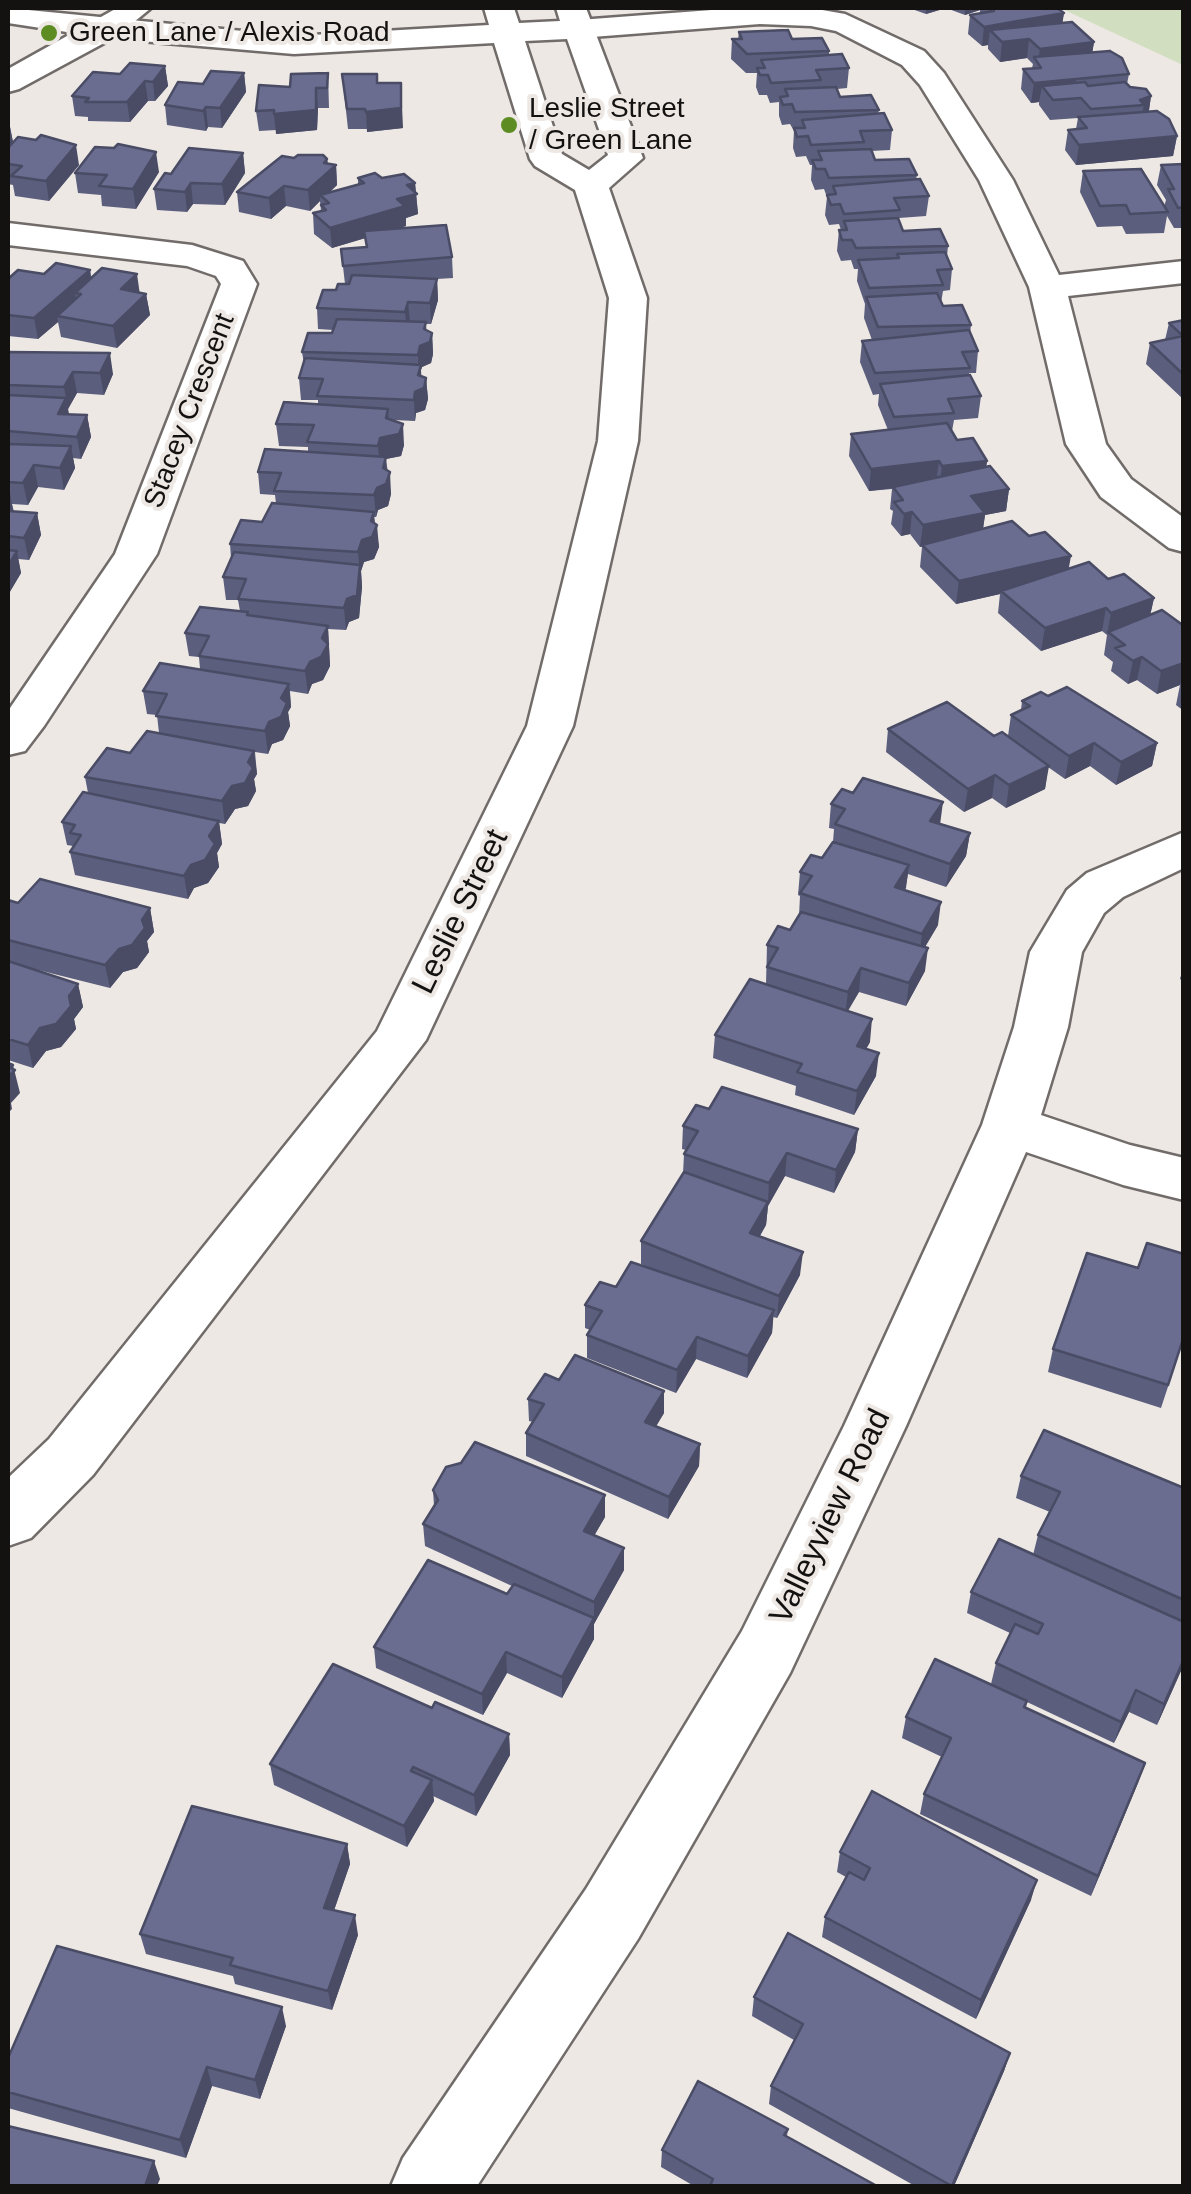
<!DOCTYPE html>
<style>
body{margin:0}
#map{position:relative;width:1191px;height:2194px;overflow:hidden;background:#ede8e4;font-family:Arial,sans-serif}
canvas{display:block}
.frame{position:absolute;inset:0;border:10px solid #141211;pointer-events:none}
</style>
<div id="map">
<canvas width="1191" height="2194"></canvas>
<div class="frame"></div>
</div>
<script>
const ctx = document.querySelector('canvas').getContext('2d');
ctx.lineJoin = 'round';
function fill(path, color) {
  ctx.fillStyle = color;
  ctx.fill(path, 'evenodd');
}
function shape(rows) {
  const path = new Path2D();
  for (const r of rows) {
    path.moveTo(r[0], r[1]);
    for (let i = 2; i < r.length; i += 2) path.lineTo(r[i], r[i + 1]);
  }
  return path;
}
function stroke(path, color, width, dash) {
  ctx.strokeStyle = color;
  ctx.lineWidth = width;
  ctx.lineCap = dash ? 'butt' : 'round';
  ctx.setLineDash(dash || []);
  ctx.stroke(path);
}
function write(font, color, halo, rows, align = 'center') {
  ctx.font = font + ' Arial,sans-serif';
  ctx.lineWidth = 8;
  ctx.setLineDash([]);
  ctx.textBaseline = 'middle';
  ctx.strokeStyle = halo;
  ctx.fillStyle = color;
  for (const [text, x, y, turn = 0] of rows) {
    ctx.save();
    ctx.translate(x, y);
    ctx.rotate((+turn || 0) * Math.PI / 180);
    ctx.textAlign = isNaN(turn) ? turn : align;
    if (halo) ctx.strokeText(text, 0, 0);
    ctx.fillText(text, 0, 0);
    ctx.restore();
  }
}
const green = shape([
 [1060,8,1183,8,1183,65]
]);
const street = shape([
 [117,8,151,8,117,36,19,89,8,92,8,69,117,8],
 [738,8,811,8,845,14,924,51,944,73,1013,180,1059,275,1184,261,1184,283,1068,296,1106,444,1131,479,1184,518,1184,552,1169,548,1101,497,1066,444,1029,287,979,180,920,85,902,65,836,31,811,26,760,24,579,38,568,36,563,29,568,22,579,20,738,8],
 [8,223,192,245,243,261,257,284,157,554,44,726,25,751,8,755,8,711,115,554,221,284,216,276,187,266,8,245,8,223],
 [1184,832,1184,868,1123,897,1104,913,1082,952,1068,1027,1041,1115,1130,1145,1184,1158,1184,1200,1123,1185,1026,1152,906,1426,790,1673,638,1939,477,2186,391,2186,403,2158,586,1889,742,1631,844,1426,982,1125,1014,1027,1030,952,1067,890,1087,873,1184,832]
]);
const secondary = shape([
 [8,8,294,36,489,25,484,8,514,8,519,23,560,21,556,8,586,8,643,158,609,188,647,298,638,441,573,726,426,1040,93,1475,31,1538,8,1546,8,1478,49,1439,377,1031,527,726,598,441,609,298,575,190,535,166,530,159,494,43,294,54,106,38,8,23,8,8],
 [567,39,608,155,589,170,562,154,525,41,567,39]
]);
const wall = shape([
 [909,8,1057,8,1064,13,1062,23,1094,42,1092,53,1129,74,1127,84,1130,87,1151,96,1149,111,1177,136,1173,156,1076,165,1065,150,1068,130,1076,129,1078,118,1050,120,1039,105,1039,102,1031,103,1021,89,1023,69,1032,68,1033,64,1027,58,1000,62,988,49,988,45,982,46,968,34,970,15,980,14,980,10,965,15,946,8,926,14],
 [739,32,792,39,829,51,829,55,849,68,847,88,837,89,840,97,879,110,878,113,892,130,890,150,871,151,875,160,917,175,916,179,929,196,926,216,899,218,899,220,903,231,948,246,947,256,952,269,950,290,943,291,941,303,943,306,971,325,970,333,978,351,976,373,969,373,969,375,981,396,978,418,954,420,952,431,957,440,987,461,986,467,1009,489,1006,511,985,515,983,529,1029,536,1069,569,1108,579,1154,598,1150,615,1184,626,1184,711,1176,705,1180,685,1157,694,1137,680,1128,684,1111,671,1113,662,1104,655,1107,635,1102,631,1041,651,998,613,1000,594,956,604,920,567,922,547,920,547,910,534,901,536,891,524,893,511,890,509,892,489,869,491,849,456,851,434,888,430,878,405,879,394,873,395,860,362,862,341,872,340,864,318,865,304,857,281,858,269,854,269,851,260,841,261,837,251,839,230,841,230,839,224,829,225,825,215,827,197,824,189,815,190,811,180,812,165,810,165,806,156,796,157,793,148,794,131,790,124,782,125,779,116,779,102,770,103,767,95,759,95,756,87,757,73,746,73,731,59,732,39,738,39],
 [165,66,168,86,155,101,148,101,130,122,88,121,88,117,75,116,72,96,120,74],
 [244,73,246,92,222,128,208,127,206,131,167,125,165,105,203,84],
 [328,73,329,108,318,108,317,130,276,134,276,130,259,131,256,111,290,87],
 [342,74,378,83,403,128,367,132,367,129,348,129],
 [8,127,10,127,13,142,79,165,49,201,15,196,13,185,8,184],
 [243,153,245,173,225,205,193,204,187,212,157,210,154,189],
 [294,158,327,159,328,163,336,165,337,185,330,192,358,185,358,178,382,178,415,183,418,214,406,218,406,226,399,228,452,257,453,278,437,279,438,300,431,324,426,324,426,330,432,333,433,354,431,363,422,367,421,370,421,376,426,378,428,399,425,410,416,413,415,421,393,420,404,445,401,456,386,459,391,494,388,506,378,510,376,517,374,517,379,547,374,559,364,562,361,571,362,587,359,618,349,622,346,630,328,629,330,666,323,680,312,684,308,694,290,691,291,707,288,712,290,726,283,740,272,744,268,754,255,752,257,774,254,779,256,791,248,806,235,809,225,824,219,823,222,844,217,853,219,867,208,883,194,888,188,899,75,875,70,852,73,846,67,845,62,822,88,793,85,777,130,753,159,733,157,715,147,714,143,691,200,669,199,657,189,656,185,633,240,611,238,600,226,600,223,577,231,558,230,544,262,522,276,504,275,495,260,494,258,472,308,452,308,447,279,446,276,424,318,404,318,400,301,400,299,378,304,364,302,352,332,333,333,330,318,329,317,308,345,284,341,249,366,247,365,238,332,248,314,234,313,213,321,211,320,201,310,211,286,206,271,219,239,212,237,192],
 [1184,164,1184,228,1174,228,1167,216,1164,233,1126,234,1122,226,1097,227,1080,192,1083,171,1164,207,1166,200,1157,185,1161,165],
 [159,172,136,209,102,206,101,195,78,193,75,173],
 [8,263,10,277,90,270,91,278,146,294,150,315,117,348,61,337,58,322,38,339,8,336],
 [1184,320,1184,400,1146,364,1150,343,1165,340,1169,323],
 [8,352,113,374,104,395,77,393,68,409,69,414,87,415,91,437,81,459,73,458,75,468,64,490,38,487,28,505,12,504,14,512,37,513,41,535,29,560,18,559,21,573,8,595],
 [1048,696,1157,743,1152,766,1116,785,1090,766,1065,779,1048,767,1045,789,1006,808,992,798,964,812,886,752,888,729,1008,736,1011,715,1021,710,1022,701],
 [831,804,940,824,970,833,966,856,946,887,908,874,905,890,938,925,925,947,925,971,906,1006,859,992,848,1011,870,1042,866,1049,876,1076,854,1115,795,1095,796,1086,713,1058,715,1035,766,984,767,945,790,930,799,916,800,896,798,895,800,872,822,858,833,842,834,829,829,828],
 [8,900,18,903,150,908,154,932,147,941,149,952,137,968,123,972,110,988,22,966,78,984,83,1007,74,1019,76,1029,61,1047,46,1051,33,1068,8,1060],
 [1184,964,1184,982,1180,979],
 [709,1109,858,1129,855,1152,834,1193,785,1176,768,1206,766,1225,760,1236,800,1275,777,1318,773,1317,772,1333,747,1378,696,1359,676,1393,587,1358,587,1335,590,1330,585,1328,585,1305,616,1287,654,1270,641,1264,641,1241,683,1174,684,1154,686,1150,682,1149,683,1126],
 [1138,1268,1184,1338,1161,1408,1048,1372,1053,1349],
 [559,1380,664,1391,664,1413,656,1426,700,1444,699,1466,668,1519,526,1456,526,1433,533,1422,529,1421,528,1399],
 [1021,1476,1184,1488,1184,1664,1157,1725,1129,1712,1114,1743,1027,1702,1026,1708,1145,1763,1091,1896,920,1814,924,1794,942,1757,902,1738,906,1717,991,1684,996,1663,1010,1633,967,1613,971,1592,1033,1555,1038,1535,1050,1512,1016,1498],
 [433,1490,605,1495,605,1517,594,1536,624,1570,594,1624,594,1639,562,1698,507,1673,483,1715,376,1668,374,1647,507,1594,512,1586,425,1546,423,1524,434,1506],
 [432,1708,509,1734,510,1755,476,1816,433,1796,434,1801,407,1847,274,1785,270,1764],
 [347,1844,350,1864,334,1910,358,1935,332,2010,235,1984,233,1976,146,1954,140,1934],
 [840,1852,1031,1900,976,2019,822,1937,825,1917,846,1877,837,1872],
 [754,1997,1010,2053,1004,2071,954,2186,915,2186,769,2104,771,2086,794,2040,752,2016],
 [286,2026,260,2099,212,2086,186,2158,8,2108,8,2058],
 [788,2129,787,2136,877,2186,694,2186,661,2167,662,2150]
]);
const shadedWall = shape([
 [926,8,946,8,926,14],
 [965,8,980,8,980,10,965,15],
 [1064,13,1061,32,1029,39,1027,58,1000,62,1002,42,990,30,988,45,982,46,984,27],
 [1094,42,1091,61,1038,63,1040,49],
 [165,66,168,86,155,101,153,82],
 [244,73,246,92,222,128,220,108],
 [1076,78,1073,98,1042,86,1039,102,1031,103,1034,83],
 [145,81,148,101,130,122,127,102],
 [401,83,403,128,367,132,366,112],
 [316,88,318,108,317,130,276,134,274,114],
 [1151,96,1148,116,1141,118,1144,105,1140,100],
 [206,107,208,127,206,131,203,111],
 [10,127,14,147,8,153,8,130],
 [1177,136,1173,156,1076,165,1079,145],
 [76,145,79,165,49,201,46,181],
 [156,152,159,172,136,209,133,189],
 [243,153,245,173,225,205,222,184],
 [327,159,328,172,336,165,337,185,323,198,320,195,320,201,310,211,308,190,324,163],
 [191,183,193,204,187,212,185,192],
 [415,183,418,214,406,218,406,226,332,248,330,228,397,199,407,185],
 [284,186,286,206,271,219,269,198],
 [90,270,93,291,81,294,75,293,77,305,57,316,58,322,38,339,34,318],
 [137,274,140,295,121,289],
 [437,279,438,300,431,324,430,303],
 [146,294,150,315,117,348,113,326],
 [408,302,410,323,407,333,405,312],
 [426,322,427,343,432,333,433,354,431,363,422,367,421,370,422,387,426,378,428,399,425,410,416,413,415,421,414,400,415,392,419,390,418,355],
 [110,353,113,374,104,395,100,373],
 [73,372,77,393,68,409,69,419,58,414,66,398,64,387],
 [388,409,389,431,403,424,404,445,401,456,386,459,387,479,390,472,391,494,388,506,378,510,376,517,374,495,380,467,378,446],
 [87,415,91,437,81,459,77,437],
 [71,446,75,468,64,490,60,468],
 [939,461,936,483,869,491,871,469],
 [987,461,984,483,939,488,942,466],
 [34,465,38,487,28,505,23,483],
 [1009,489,1006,511,985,515,982,535,922,545,920,547,923,525,971,496],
 [10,493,14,516,8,529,8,498],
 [374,512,375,530,377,525,379,547,374,559,364,562,361,571,362,587,359,618,349,622,346,630,344,608,360,574,358,552],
 [912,512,910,534,901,536,904,514],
 [37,513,41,535,29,560,24,538],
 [17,551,21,573,8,595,8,566],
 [1071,556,1067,578,1001,591,1000,594,956,604,959,581],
 [1154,598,1149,621,1108,632,1107,635,1111,613],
 [1106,608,1102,631,1041,651,1045,628],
 [328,626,330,666,323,680,312,684,308,694,305,671],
 [1142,657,1137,680,1128,684,1133,661],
 [1184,663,1184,684,1181,682,1180,685,1157,694,1161,671],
 [289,684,291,707,288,712,290,726,283,740,272,744,268,754,265,731],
 [1094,743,1090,766,1065,779,1069,756],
 [1157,743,1152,766,1116,785,1121,762],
 [254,751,257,774,254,779,256,791,248,806,235,809,225,824,222,801],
 [1049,766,1045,789,1006,808,1009,785],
 [995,775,992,798,964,812,968,789],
 [943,802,940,825,930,821],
 [219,821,222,844,217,853,219,867,208,883,194,888,188,899,184,876],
 [970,833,966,856,946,887,950,864],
 [909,865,906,888,892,910,895,887],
 [941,902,938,925,919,957,922,934],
 [150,908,154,932,147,941,149,952,137,968,123,972,110,988,105,965],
 [928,948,925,971,906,1006,909,983],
 [861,968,859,992,845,1015,848,992],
 [78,984,83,1007,74,1019,76,1029,61,1047,46,1051,33,1068,28,1045],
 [872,1019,870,1042,855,1069,857,1046],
 [879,1053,876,1076,854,1115,857,1091],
 [13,1065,20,1093,11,1103,12,1109,8,1113,8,1077,10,1068],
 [858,1129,855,1152,834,1193,836,1170],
 [787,1153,785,1176,768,1206,766,1225,748,1256,750,1233,768,1202,769,1183],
 [803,1252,800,1275,777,1318,779,1296],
 [774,1310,772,1333,747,1378,748,1356],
 [697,1337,696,1359,676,1393,677,1370],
 [664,1391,664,1413,645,1445,645,1422],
 [700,1444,699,1466,668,1519,669,1497],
 [605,1495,605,1517,584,1553,584,1531],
 [624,1548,624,1570,594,1624,594,1602],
 [594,1618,594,1639,562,1698,562,1677],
 [506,1652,507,1673,483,1715,482,1694],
 [1184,1659,1184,1664,1157,1725,1164,1704],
 [1136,1690,1129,1712,1114,1743,1121,1722],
 [509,1734,510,1755,476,1816,474,1795],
 [1145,1763,1138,1783,1091,1896,1098,1876],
 [432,1780,434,1801,407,1847,404,1826],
 [347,1844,350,1864,328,1928,324,1908],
 [1037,1880,1031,1900,976,2019,981,2000],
 [355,1915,358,1935,332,2010,328,1991],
 [282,2007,286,2026,260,2099,255,2080],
 [1010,2053,1004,2071,954,2186,952,2186],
 [207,2067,212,2086,186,2158,180,2140],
 [154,2161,160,2179,157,2186,145,2186]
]);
const building = shape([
 [987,8,1057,8,1064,13,984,27,970,15,994,11,987,8],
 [1072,22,1094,42,1040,49,1029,39,1002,42,990,30,1072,22],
 [788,30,792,39,822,38,829,51,747,54,732,39,742,39,739,32,788,30],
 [1110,51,1122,58,1129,74,1034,83,1023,69,1041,68,1034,57,1110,51],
 [842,54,849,68,816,70,821,80,771,83,768,75,760,75,757,68,765,68,761,60,842,54],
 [130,63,165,66,153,82,145,81,127,102,85,102,89,98,72,96,93,72,120,74,130,63],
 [211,71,244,73,220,108,206,107,203,111,165,105,178,82,203,84,211,71],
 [328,73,327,88,316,88,316,110,274,114,274,110,256,111,259,85,290,87,291,74,328,73],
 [342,74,377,74,377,83,401,83,401,108,366,112,365,109,347,109,342,74],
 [1085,82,1088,86,1125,82,1130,87,1146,89,1151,96,1140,100,1144,105,1091,109,1081,98,1053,100,1042,86,1085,82],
 [836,87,840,97,871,95,879,110,795,112,792,104,783,105,780,97,788,96,785,89,836,87],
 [1157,111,1169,119,1177,136,1079,145,1068,130,1087,128,1078,117,1157,111],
 [884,113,892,130,860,131,864,142,811,145,808,136,797,137,794,128,805,128,802,120,884,113],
 [41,135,76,145,46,181,11,176,22,166,8,164,8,148,18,137,36,140,41,135],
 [118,144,156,152,133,189,99,186,107,175,75,173,95,147,114,148,118,144],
 [189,148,243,153,222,184,191,183,185,192,154,189,165,173,171,174,189,148],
 [871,149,875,160,909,159,917,175,829,178,825,169,816,169,812,160,822,160,818,151,871,149],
 [298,155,323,155,327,159,324,163,336,165,308,190,284,186,269,198,237,192,282,156,294,158,298,155],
 [1184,164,1184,207,1178,208,1168,189,1174,189,1161,165,1184,164],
 [1141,169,1168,212,1130,214,1126,205,1100,206,1083,171,1141,169],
 [375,173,382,178,404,174,415,183,407,185,417,194,397,199,405,206,330,228,313,213,326,210,321,205,329,203,320,195,364,183,358,178,375,173],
 [920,179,929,196,894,198,900,210,844,214,840,204,831,205,827,195,836,194,833,186,920,179],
 [898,218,903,231,940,229,948,246,856,248,852,240,842,240,839,230,847,230,844,221,898,218],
 [446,225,452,257,343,266,341,249,367,247,364,231,446,225],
 [945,252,952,269,937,270,943,285,869,288,858,260,899,258,897,254,945,252],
 [56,263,90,270,34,318,8,315,8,279,18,270,44,274,56,263],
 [102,268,137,274,121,289,146,294,113,326,57,316,81,294,75,293,102,268],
 [352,275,437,279,430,303,408,302,405,312,317,308,323,290,336,290,338,284,349,284,352,275],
 [937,293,943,306,962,305,971,325,878,327,866,297,937,293],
 [337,319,426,322,424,329,432,333,430,342,420,346,418,355,302,352,308,333,332,333,337,319],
 [1184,320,1184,375,1150,343,1183,336,1169,323,1184,320],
 [969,330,978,351,962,352,970,368,875,373,862,341,969,330],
 [8,352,110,353,100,373,73,372,64,387,8,385,8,352],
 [305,358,421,365,418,375,426,378,424,388,415,392,414,400,317,396,323,379,299,378,305,358],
 [970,375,981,396,948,399,954,413,894,417,880,384,970,375],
 [8,395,66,398,58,414,87,415,77,437,8,431,8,395],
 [284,402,388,409,386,418,403,424,399,434,380,438,378,446,307,442,314,425,276,424,284,402],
 [947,423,957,440,973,438,987,461,942,466,939,461,871,469,851,434,947,423],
 [8,444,71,446,60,468,34,465,23,483,8,482,8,444],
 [265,449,386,457,383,468,390,472,386,484,377,488,374,495,274,491,281,473,258,472,265,449],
 [990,466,1009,489,971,496,985,513,923,525,912,512,904,514,894,502,903,500,893,487,990,466],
 [272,503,374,512,371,521,377,525,372,537,362,540,358,552,230,544,241,520,262,522,272,503],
 [8,511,37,513,24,538,8,536,8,511],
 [1012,521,1029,536,1045,532,1071,556,959,581,922,545,1012,521],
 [8,550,17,551,8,566,8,550],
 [234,552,360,565,357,595,347,599,344,608,238,599,246,579,223,577,234,552],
 [1089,562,1108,579,1124,574,1154,598,1111,613,1106,608,1045,628,1001,591,1089,562],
 [200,607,248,612,247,615,328,626,322,638,328,644,321,657,310,662,305,671,199,656,209,636,185,633,200,607],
 [1162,610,1184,626,1184,663,1161,671,1142,657,1133,661,1115,648,1125,645,1108,632,1162,610],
 [160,663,289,684,281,698,287,703,281,717,269,722,265,731,156,716,167,694,143,691,160,663],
 [1067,687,1157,743,1121,762,1094,743,1069,756,1011,715,1030,706,1022,701,1041,692,1048,696,1067,687],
 [947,702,994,736,1002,732,1049,766,1009,785,995,775,968,789,888,729,947,702],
 [147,731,254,751,248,762,253,768,245,783,232,786,222,801,85,777,107,748,130,753,147,731],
 [863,778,943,802,930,821,970,833,950,864,835,824,845,809,831,804,842,789,853,793,863,778],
 [83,792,219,821,209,836,215,844,205,860,191,865,184,876,70,852,81,835,70,833,75,825,62,822,83,792],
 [833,842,909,865,895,887,941,902,922,934,800,893,812,876,800,872,811,855,822,858,833,842],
 [40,879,150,908,142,920,145,928,132,945,119,949,105,965,8,940,8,900,18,903,40,879],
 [801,912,928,948,909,983,861,968,848,992,767,967,778,948,767,945,778,926,790,930,801,912],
 [8,961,78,984,69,996,71,1006,56,1024,40,1028,28,1045,8,1039,8,961],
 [750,979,872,1019,857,1046,879,1053,857,1091,797,1072,802,1064,715,1035,750,979],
 [8,1063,13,1065,10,1068,15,1070,8,1077,8,1063],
 [722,1087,858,1129,836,1170,787,1153,769,1183,684,1154,698,1131,683,1126,696,1105,709,1109,722,1087],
 [684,1172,768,1202,750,1233,803,1252,779,1296,641,1241,684,1172],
 [1147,1243,1184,1254,1184,1336,1168,1385,1053,1349,1087,1253,1138,1268,1147,1243],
 [631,1262,774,1310,748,1356,697,1337,677,1370,587,1335,602,1311,585,1305,600,1282,616,1287,631,1262],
 [575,1355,664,1391,645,1422,700,1444,669,1497,526,1433,544,1404,528,1399,545,1374,559,1380,575,1355],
 [1044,1430,1184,1488,1184,1600,1038,1535,1060,1492,1021,1476,1044,1430],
 [475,1442,605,1495,584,1531,624,1548,594,1602,423,1524,438,1500,433,1490,446,1467,461,1463,475,1442],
 [999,1539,1184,1622,1184,1659,1164,1704,1136,1690,1121,1722,996,1663,1015,1624,1038,1634,1043,1624,971,1592,999,1539],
 [428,1560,507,1594,514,1584,594,1618,562,1677,506,1652,482,1694,374,1647,428,1560],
 [935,1659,1027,1701,1024,1707,1145,1763,1098,1876,924,1794,951,1738,906,1717,935,1659],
 [333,1664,432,1708,435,1702,509,1734,474,1795,413,1767,411,1771,432,1780,404,1826,270,1764,333,1664],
 [872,1791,1037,1880,981,2000,825,1917,849,1872,864,1880,870,1868,840,1852,872,1791],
 [192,1806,347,1844,324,1908,355,1915,328,1991,230,1965,233,1958,140,1934,192,1806],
 [788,1933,1010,2053,952,2186,771,2086,803,2024,754,1997,788,1933],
 [57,1946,282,2007,255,2080,207,2067,180,2140,8,2092,8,2058,57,1946],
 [698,2081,788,2129,784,2135,877,2186,710,2186,713,2179,662,2150,698,2081],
 [8,2126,154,2161,145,2186,8,2186,8,2126]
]);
const markers = [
 [49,33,10,"#5d8d22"],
 [509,125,10,"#5d8d22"]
];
const farPoinames = [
 ["Green Lane / Alexis Road",69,33],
 ["Leslie Street",529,109],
 ["/ Green Lane",529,141]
];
const farStreetnames = [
 ["Stacey Crescent",190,411,-69]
];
const streetNames = [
 ["Leslie Street",461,912,-64],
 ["Valleyview Road",831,1517,-64]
];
fill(green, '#d1debf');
stroke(street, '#716c69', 5);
stroke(secondary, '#716c69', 5);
fill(street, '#fff');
fill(secondary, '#fff');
fill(wall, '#5b5e7c');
fill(shadedWall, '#4a4c65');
fill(building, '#6a6d90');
stroke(building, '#4a4c65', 2.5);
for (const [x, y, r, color] of markers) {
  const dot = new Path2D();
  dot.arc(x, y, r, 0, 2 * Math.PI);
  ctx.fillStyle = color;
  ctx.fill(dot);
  stroke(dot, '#ede8e4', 4);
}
write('28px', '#141211', '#ede8e4', farPoinames, 'left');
write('28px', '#141211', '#ede8e4', farStreetnames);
write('32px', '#141211', '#ede8e4', streetNames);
</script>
